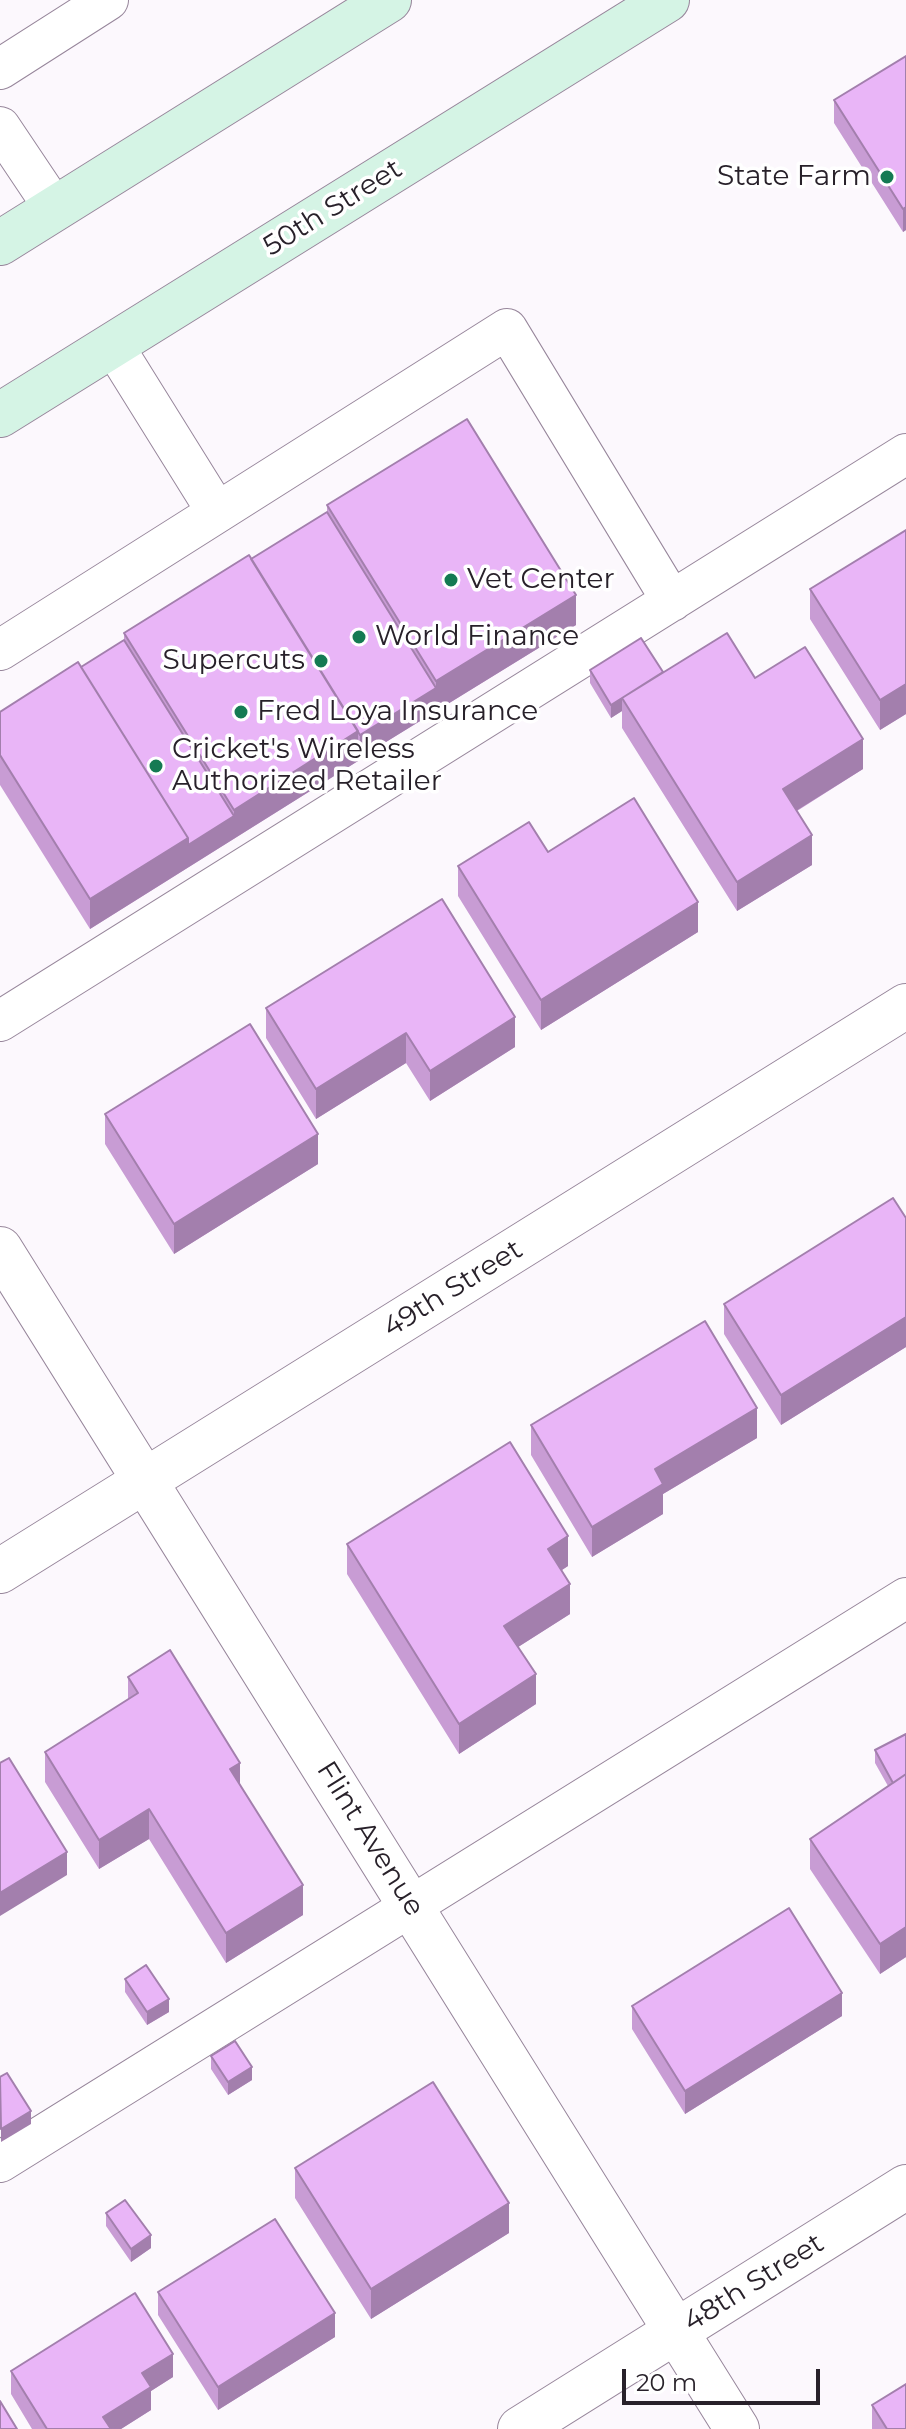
<!DOCTYPE html>
<style>
body{margin:0}
#map{position:relative;width:906px;height:2429px;overflow:hidden;background:#fcf8fd;font-family:Montserrat,sans-serif}
canvas{display:block}
.scale{position:absolute;left:622px;top:2369px;width:198px;height:36px;box-sizing:border-box;border:4px solid #28212a;border-top:0;padding-left:10px;font-size:24px;line-height:28px;white-space:nowrap;color:#28212a;-webkit-text-stroke:6px #fff;paint-order:stroke}
</style>
<div id="map">
<canvas width="906" height="2429"></canvas>
<div class="scale">20 m</div>
</div>
<script>
const ctx = document.querySelector('canvas').getContext('2d');
ctx.lineJoin = 'round';
function shape(rows) {
  const path = new Path2D();
  for (const r of rows) {
    path.moveTo(r[0], r[1]);
    for (let i = 2; i < r.length; i += 2) path.lineTo(r[i], r[i + 1]);
  }
  return path;
}
function stroke(path, color, width, dash) {
  ctx.strokeStyle = color;
  ctx.lineWidth = width;
  ctx.lineCap = dash ? 'butt' : 'round';
  ctx.setLineDash(dash || []);
  ctx.stroke(path);
}
function fill(path, color) {
  ctx.fillStyle = color;
  ctx.fill(path, 'evenodd');
}
function write(font, color, halo, rows, align = 'center') {
  ctx.font = font + ' Montserrat,sans-serif';
  ctx.lineWidth = 7;
  ctx.setLineDash([]);
  ctx.textBaseline = 'middle';
  ctx.strokeStyle = halo;
  ctx.fillStyle = color;
  for (const [text, x, y, turn = 0] of rows) {
    ctx.save();
    ctx.translate(x, y);
    ctx.rotate((+turn || 0) * Math.PI / 180);
    ctx.textAlign = isNaN(turn) ? turn : align;
    if (halo) ctx.strokeText(text, 0, 0);
    ctx.fillText(text, 0, 0);
    ctx.restore();
  }
}
const service = shape([
 [0,69,108,0],
 [0,127,55,209],
 [113,345,217,512],
 [0,650,507,329,672,601],
 [0,1021,906,454],
 [0,2162,906,1598]
]);
const minor = shape([
 [0,1571,906,1006],
 [520,2429,906,2187]
]);
const tertiary = shape([
 [0,1249,737,2429]
]);
const secondary = shape([
 [0,243,389,0],
 [0,415,667,0]
]);
const wall = shape([
 [906,56,906,230,903,232,834,123,834,100],
 [327,505,576,625,360,758,358,755,358,761,90,929,0,785,0,712,81,667,124,640,124,633,251,559,327,512],
 [906,530,906,714,880,730,810,619,810,589],
 [590,670,663,672,755,678,863,769,797,811,812,865,737,911,622,728,622,711,611,718,590,683],
 [548,852,698,932,541,1030,458,896,458,866],
 [266,1008,515,1047,430,1101,406,1063,316,1119,266,1038],
 [105,1114,318,1164,174,1254,105,1144],
 [906,1218,906,1347,781,1425,724,1334,724,1304],
 [531,1425,757,1438,663,1494,663,1514,592,1557,531,1455],
 [347,1544,568,1566,562,1570,570,1614,518,1647,536,1704,459,1754,347,1574],
 [128,1677,240,1786,303,1915,226,1963,149,1839,99,1869,45,1782,45,1752,128,1700],
 [906,1734,906,1957,880,1974,810,1869,810,1839,888,1786,875,1763,875,1750],
 [125,1979,169,2012,147,2025,125,1992],
 [632,2006,842,2016,685,2114,632,2029],
 [211,2056,252,2080,228,2095,211,2069],
 [295,2168,509,2233,371,2319,295,2198],
 [106,2213,151,2248,131,2262,106,2226],
 [158,2292,335,2337,218,2410,158,2315],
 [11,2371,173,2377,151,2391,151,2410,121,2429,32,2429,11,2394],
 [872,2405,906,2429,872,2429]
]);
const shadedWall = shape([
 [906,207,906,230,903,232,903,209],
 [576,595,576,625,360,758,360,735,436,688,436,681],
 [906,684,906,714,880,730,880,700],
 [622,698,622,711,611,718,611,705],
 [358,731,358,761,90,929,90,899,188,838,234,816,234,810],
 [863,739,863,769,783,819,783,789],
 [812,835,812,865,737,911,737,882],
 [698,902,698,932,541,1030,541,1000],
 [515,1017,515,1047,430,1101,430,1071],
 [406,1033,406,1063,316,1119,316,1089],
 [318,1134,318,1164,174,1254,174,1224],
 [906,1317,906,1347,781,1425,781,1395],
 [757,1408,757,1438,663,1494,663,1514,592,1557,592,1527,655,1469],
 [568,1536,568,1566,548,1579,548,1549],
 [570,1584,570,1614,504,1656,504,1626],
 [536,1674,536,1704,459,1754,459,1724],
 [240,1763,240,1793,230,1769],
 [149,1809,149,1839,99,1869,99,1840],
 [67,1852,67,1875,0,1916,0,1893],
 [303,1885,303,1915,226,1963,226,1933],
 [906,1927,906,1957,880,1974,880,1944],
 [842,1993,842,2016,685,2114,685,2091],
 [169,1999,169,2012,147,2025,147,2012],
 [252,2067,252,2080,228,2095,228,2082],
 [31,2111,31,2124,1,2142,1,2129],
 [509,2203,509,2233,371,2319,371,2289],
 [151,2235,151,2248,131,2262,131,2249],
 [335,2313,335,2337,218,2410,218,2387],
 [173,2354,173,2377,151,2391,151,2410,121,2429,103,2429,103,2417,142,2373]
]);
const building = shape([
 [906,56,906,207,903,209,834,100,906,56],
 [467,419,576,595,436,681,327,505,467,419],
 [327,512,436,688,360,735,251,559,327,512],
 [906,530,906,684,880,700,810,589,906,530],
 [249,555,358,731,234,810,124,633,249,555],
 [727,633,755,678,805,647,863,739,783,789,812,835,737,882,622,698,727,633],
 [641,638,663,672,611,705,590,670,641,638],
 [124,640,234,816,188,845,188,838,81,667,124,640],
 [78,662,188,838,90,899,0,755,0,712,78,662],
 [634,798,698,902,541,1000,458,866,529,822,548,852,634,798],
 [442,899,515,1017,430,1071,406,1033,316,1089,266,1008,442,899],
 [250,1024,318,1134,174,1224,105,1114,250,1024],
 [893,1198,906,1218,906,1317,781,1395,724,1304,893,1198],
 [705,1321,757,1408,655,1469,663,1484,592,1527,531,1425,705,1321],
 [510,1442,568,1536,548,1549,570,1584,504,1626,536,1674,459,1724,347,1544,510,1442],
 [170,1650,240,1763,230,1769,303,1885,226,1933,149,1809,99,1840,45,1752,138,1693,128,1677,170,1650],
 [906,1734,906,1774,893,1783,875,1750,906,1734],
 [9,1758,67,1852,0,1893,0,1763,9,1758],
 [906,1774,906,1927,880,1944,810,1839,906,1774],
 [789,1908,842,1993,685,2091,632,2006,789,1908],
 [146,1965,169,1999,147,2012,125,1979,146,1965],
 [235,2041,252,2067,228,2082,211,2056,235,2041],
 [7,2073,31,2111,1,2129,0,2077,7,2073],
 [433,2082,509,2203,371,2289,295,2168,433,2082],
 [125,2200,151,2235,131,2249,106,2213,125,2200],
 [275,2219,335,2313,218,2387,158,2292,275,2219],
 [135,2293,173,2354,142,2373,151,2387,103,2417,111,2429,47,2429,11,2371,135,2293],
 [906,2384,906,2429,887,2429,872,2405,906,2384],
 [0,2401,17,2429,0,2429,0,2401]
]);
const markers = [
 [887,177,8,"#157a53"],
 [451,580,8,"#157a53"],
 [359,637,8,"#157a53"],
 [321,661,8,"#157a53"],
 [241,712,8,"#157a53"],
 [156,766,8,"#157a53"]
];
const poiNames = [
 ["State Farm",871,177,"right"],
 ["Vet Center",467,580],
 ["World Finance",375,637],
 ["Supercuts",305,661,"right"],
 ["Fred Loya Insurance",257,712],
 ["Cricket's Wireless",172,750],
 ["Authorized Retailer",172,782]
];
const streetNames = [
 ["50th Street",333,208,-32],
 ["49th Street",453,1289,-32],
 ["Flint Avenue",370,1839,58],
 ["48th Street",754,2283,-32]
];
stroke(service, '#97869b', 42);
stroke(minor, '#97869b', 46);
stroke(tertiary, '#97869b', 46);
stroke(secondary, '#97869b', 46);
stroke(service, '#fff', 40);
stroke(minor, '#fff', 44);
stroke(tertiary, '#fff', 44);
stroke(secondary, '#d5f4e5', 44);
fill(wall, '#c89cd4');
fill(shadedWall, '#a37fad');
fill(building, '#e9b5f7');
stroke(building, '#a37fad', 2);
for (const [x, y, r, color] of markers) {
  const dot = new Path2D();
  dot.arc(x, y, r, 0, 2 * Math.PI);
  ctx.fillStyle = color;
  ctx.fill(dot);
  stroke(dot, '#fff', 3);
}
write('28px', '#28212a', '#fff', poiNames, 'left');
write('28px', '#28212a', '#fff', streetNames);
</script>
